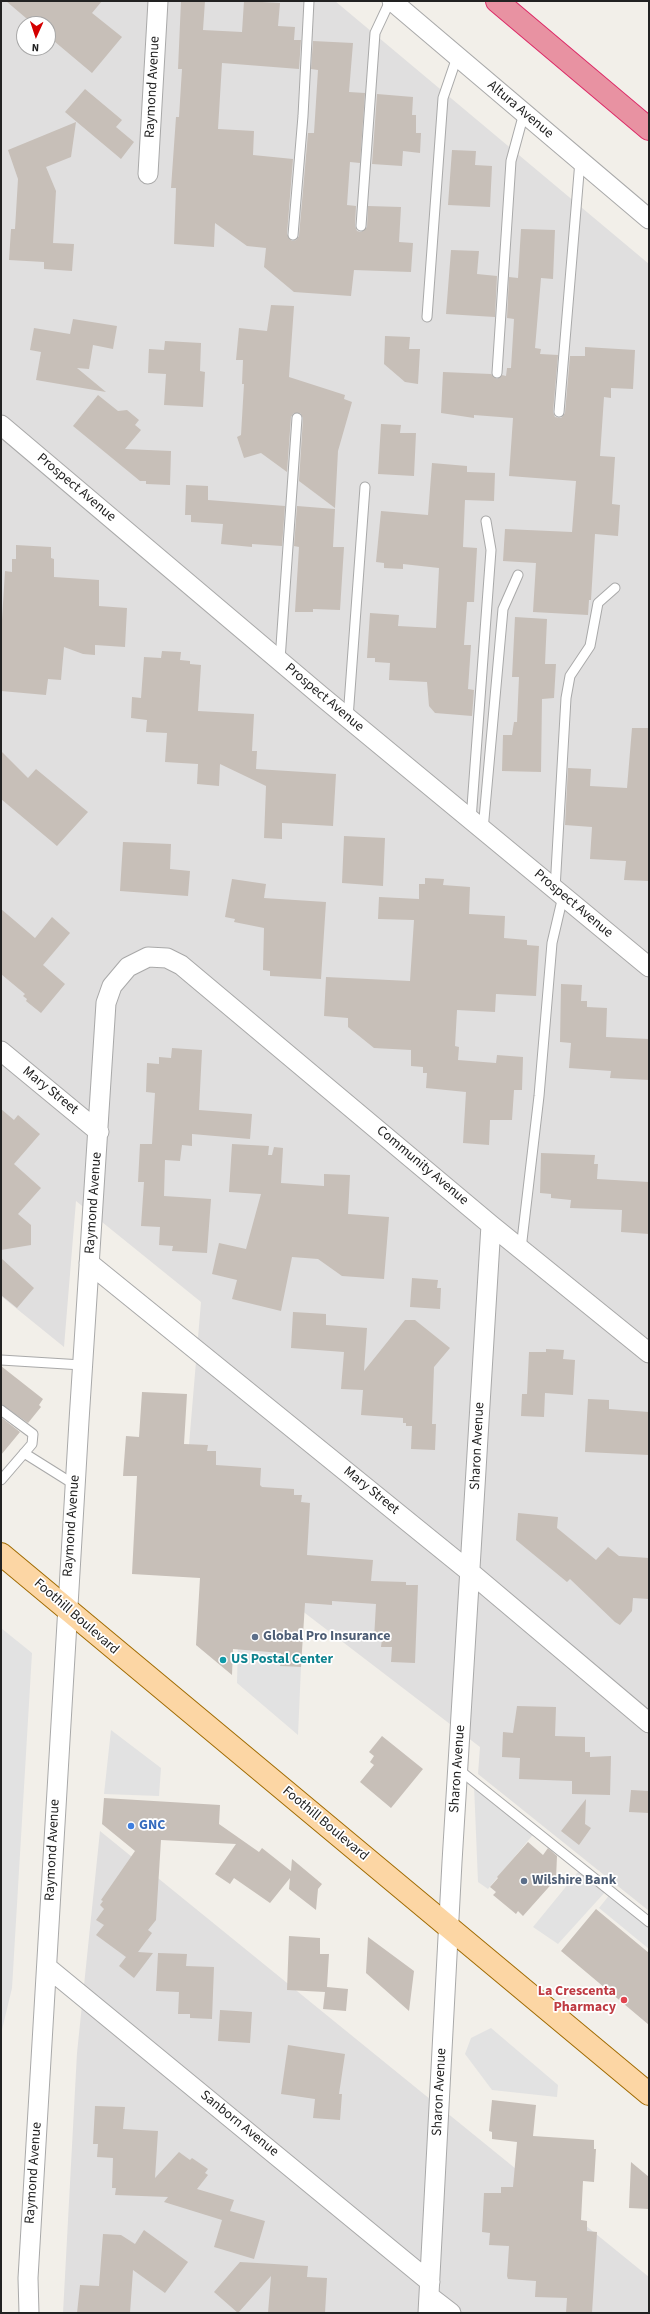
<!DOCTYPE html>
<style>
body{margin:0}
#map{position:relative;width:650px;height:2314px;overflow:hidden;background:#f2efe9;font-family:"Source Sans 3",sans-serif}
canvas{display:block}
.frame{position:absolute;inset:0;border:2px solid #222;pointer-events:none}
.north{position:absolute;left:16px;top:16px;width:40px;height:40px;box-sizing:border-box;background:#fff;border:1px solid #a7a7a7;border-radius:50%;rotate:183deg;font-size:11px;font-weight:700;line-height:16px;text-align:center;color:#222}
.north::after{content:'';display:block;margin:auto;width:14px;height:18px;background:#d40000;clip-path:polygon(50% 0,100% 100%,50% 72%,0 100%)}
</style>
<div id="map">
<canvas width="650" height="2314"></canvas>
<div class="frame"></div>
<div class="north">N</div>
</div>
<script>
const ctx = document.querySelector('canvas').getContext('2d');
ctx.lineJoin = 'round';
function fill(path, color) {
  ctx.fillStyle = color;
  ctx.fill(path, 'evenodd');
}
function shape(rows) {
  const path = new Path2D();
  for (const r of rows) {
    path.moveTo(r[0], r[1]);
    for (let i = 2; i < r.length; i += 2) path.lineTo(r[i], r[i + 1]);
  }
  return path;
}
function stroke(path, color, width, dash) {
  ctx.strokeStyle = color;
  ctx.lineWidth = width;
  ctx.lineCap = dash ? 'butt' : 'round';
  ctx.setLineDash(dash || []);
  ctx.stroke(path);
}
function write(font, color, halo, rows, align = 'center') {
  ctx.font = font + ' "Source Sans 3",sans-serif';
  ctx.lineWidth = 3.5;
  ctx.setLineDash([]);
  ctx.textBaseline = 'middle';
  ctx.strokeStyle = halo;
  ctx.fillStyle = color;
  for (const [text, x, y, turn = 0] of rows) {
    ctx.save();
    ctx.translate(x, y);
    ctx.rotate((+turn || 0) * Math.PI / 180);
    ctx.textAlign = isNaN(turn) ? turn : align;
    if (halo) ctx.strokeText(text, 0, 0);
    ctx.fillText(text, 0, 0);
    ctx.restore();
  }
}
const residential = shape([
 [1,1,335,1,649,264,649,1911,478,1774,480,1747,233,1558,182,1528,201,1302,76,1201,64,1347,1,1296],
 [24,24,48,24,48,48,24,48],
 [100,1831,649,2277,649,2313,63,2313,77,2053]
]);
const parking = shape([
 [1,1628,32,1653,12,1988,1,2034],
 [238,1642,281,1653,280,1666,301,1667,298,1735,237,1683],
 [111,1730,161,1768,159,1796,104,1794],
 [474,1785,536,1831,488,1889,478,1882],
 [582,1867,606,1891,558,1944,533,1927],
 [611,1893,649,1924,649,1949,599,1908],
 [491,2028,558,2085,557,2097,492,2090,465,2054,471,2038]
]);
const building = shape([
 [6,1,102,1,92,13,122,37,92,73,48,36,48,24,33,24],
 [181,1,205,1,203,30,242,32,244,1,280,3,278,26,295,27,294,40,301,40,299,69,222,63,218,129,254,131,253,155,293,159,287,234,292,241,296,240,299,236,308,133,314,133,318,70,311,69,313,41,353,43,349,92,365,93,360,163,350,162,347,205,356,206,355,226,357,231,361,232,367,227,368,206,401,207,399,242,413,243,411,272,354,270,351,296,294,292,264,267,266,248,247,246,215,223,214,247,174,244,176,188,171,188,176,117,179,117,182,69,178,69],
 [85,89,122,120,116,127,134,142,121,159,65,112],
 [377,94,413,97,412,115,416,115,416,133,421,133,420,153,403,151,402,166,372,164],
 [76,122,71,157,46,167,56,191,53,243,74,244,72,271,44,269,44,262,9,260,11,229,15,229,18,179,8,150],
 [452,150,476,151,475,165,492,166,490,207,448,205],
 [521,229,555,230,553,279,541,278,535,348,541,349,540,354,558,355,553,412,555,417,561,418,565,413,570,356,585,356,585,347,635,350,633,389,611,388,611,398,604,397,600,456,615,457,612,504,620,505,618,536,595,534,591,600,589,600,588,615,533,612,536,563,503,561,505,529,572,532,576,481,509,476,513,418,474,415,474,418,441,413,443,372,491,374,497,379,502,375,506,376,507,368,511,368,514,319,507,318,509,277,518,278],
 [451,250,479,251,477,274,497,276,495,317,446,314],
 [271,305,294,306,289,377,345,395,344,399,352,402,338,451,335,508,299,481,303,418,300,413,294,413,291,417,287,472,261,453,244,458,237,437,241,435,244,384,242,384,243,360,236,360,239,328,267,331],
 [73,319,117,326,113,349,93,345,89,369,77,368,106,392,36,380,41,352,30,350,34,328,70,334],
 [385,336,410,337,409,349,420,349,418,384,405,382,384,364],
 [165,341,201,343,200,371,205,372,203,407,164,405,166,374,148,373,149,349,164,350],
 [98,395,118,411,127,410,139,420,135,425,141,430,125,449,171,451,170,485,146,484,146,481,140,481,73,426],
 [381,424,401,425,400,433,416,433,414,476,378,474],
 [432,463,467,466,467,472,495,473,494,501,465,500,463,547,477,548,474,602,467,602,464,645,471,645,468,689,474,690,472,716,435,713,429,706,427,682,389,680,390,663,375,662,375,658,367,658,370,613,399,615,398,626,436,628,439,568,403,564,403,569,384,568,384,563,376,562,381,511,428,515],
 [186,485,208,486,208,500,285,506,282,546,252,544,252,547,221,544,223,524,191,522,191,515,185,515],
 [297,506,335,509,333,547,344,547,340,610,313,609,313,612,295,612,299,547,294,546],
 [16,545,51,547,51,558,54,559,54,577,99,580,99,606,127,608,125,647,95,645,95,655,83,654,64,647,61,680,48,679,46,695,1,691,1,636,5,571,12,572,12,559,16,559],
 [515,617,547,619,545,664,556,664,554,698,542,699,541,772,502,771,503,735,512,735,514,722,517,722,519,677,512,677],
 [162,651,181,652,180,660,190,661,190,664,201,665,198,711,254,714,252,751,257,751,256,769,336,774,333,826,282,823,282,839,264,838,266,786,220,764,219,786,197,784,198,764,165,762,167,733,146,732,147,720,131,718,132,697,141,698,144,657,161,658],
 [632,728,649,728,649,881,624,880,626,861,590,859,592,827,565,825,568,768,591,769,590,786,627,788],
 [1,751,28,778,36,769,88,812,57,846,1,799],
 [344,836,385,838,383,886,342,883],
 [123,842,171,844,170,869,190,871,188,896,120,891],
 [425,878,444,879,443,885,470,887,469,914,505,916,504,938,527,940,527,945,539,946,536,996,496,994,495,1012,457,1010,455,1046,459,1047,458,1060,496,1063,497,1055,523,1057,522,1090,514,1090,512,1120,490,1120,489,1145,463,1143,466,1092,426,1088,427,1073,423,1073,423,1067,411,1066,411,1050,374,1048,348,1027,348,1018,324,1016,326,977,410,981,414,920,378,919,379,897,419,899,419,884,425,884],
 [232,879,266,884,264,898,326,902,321,979,270,976,270,971,263,970,264,928,234,922,235,919,225,917],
 [1,909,35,938,52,917,70,933,43,965,65,984,41,1013,26,1001,27,999,23,996,25,994,1,974],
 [561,984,582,985,581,1001,587,1001,587,1007,607,1008,606,1037,649,1039,649,1080,610,1078,611,1071,569,1068,571,1043,560,1042],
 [172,1048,202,1050,199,1110,252,1114,250,1139,192,1134,192,1146,182,1145,180,1161,165,1160,164,1196,211,1199,207,1253,172,1251,173,1246,159,1245,160,1227,141,1226,144,1182,138,1182,140,1144,152,1144,155,1093,146,1092,147,1063,159,1064,159,1057,171,1058],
 [1,1109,14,1120,18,1115,40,1134,14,1164,41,1188,18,1214,31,1225,31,1245,1,1250],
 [232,1144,269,1146,268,1155,272,1155,274,1147,283,1148,281,1183,324,1186,324,1174,350,1175,348,1214,389,1217,384,1279,342,1276,318,1259,292,1257,281,1311,232,1299,237,1280,212,1274,219,1243,246,1249,261,1194,229,1192],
 [541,1153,595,1155,594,1164,598,1164,597,1179,649,1182,649,1234,621,1232,622,1210,570,1208,571,1200,551,1198,551,1194,540,1193],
 [1,1258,34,1288,17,1308,1,1295],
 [412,1278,438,1280,437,1288,441,1288,440,1309,410,1307],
 [293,1312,326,1314,326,1325,367,1328,364,1371,405,1320,415,1320,450,1348,434,1367,432,1424,436,1424,435,1450,411,1449,412,1426,406,1426,406,1423,403,1423,403,1418,361,1415,363,1390,341,1389,344,1352,291,1348],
 [546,1349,564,1350,563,1359,575,1360,573,1395,545,1393,544,1417,521,1416,522,1394,527,1394,529,1352,546,1352],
 [1,1366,43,1399,39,1405,41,1407,28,1423,1,1404],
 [142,1392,187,1394,184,1444,208,1445,207,1451,216,1451,216,1465,261,1468,260,1485,262,1487,294,1489,294,1495,302,1495,301,1502,310,1503,307,1555,373,1560,371,1581,406,1582,406,1585,418,1585,415,1663,391,1662,392,1647,381,1647,382,1639,374,1639,376,1604,332,1601,332,1605,305,1603,301,1667,280,1666,281,1653,233,1649,232,1675,196,1645,200,1578,132,1574,137,1476,123,1476,126,1436,139,1437],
 [588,1399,609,1400,609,1409,649,1412,649,1455,585,1452],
 [2,1418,20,1432,1,1455,1,1419],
 [518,1513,558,1517,557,1528,596,1560,608,1547,619,1556,649,1558,649,1599,633,1598,632,1611,620,1625,615,1622,570,1579,567,1582,516,1540],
 [517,1706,556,1707,555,1736,585,1737,585,1752,590,1752,590,1757,611,1756,610,1795,572,1794,572,1781,519,1779,520,1758,502,1757,503,1732,513,1733],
 [382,1736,423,1769,391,1808,360,1782,374,1765,370,1762,374,1756,369,1752],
 [631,1790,649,1791,649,1813,629,1812],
 [104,1798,220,1805,219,1824,259,1852,262,1848,291,1871,292,1859,322,1884,318,1889,316,1910,289,1889,290,1878,270,1903,234,1878,230,1884,215,1874,236,1844,161,1840,156,1920,148,1930,152,1933,138,1952,153,1953,134,1978,119,1966,126,1957,96,1935,104,1925,96,1920,104,1909,100,1905,103,1901,101,1900,135,1851,102,1824],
 [586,1799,585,1824,591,1828,579,1845,561,1831],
 [528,1842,543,1855,548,1848,557,1856,556,1879,523,1916,518,1911,516,1914,493,1895,496,1892,490,1887,498,1878,497,1877],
 [596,1909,649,1953,649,2025,561,1951],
 [289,1936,320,1938,320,1954,329,1954,327,1987,348,1989,346,2011,323,2009,325,1992,287,1990],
 [368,1937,414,1971,409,2011,366,1973],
 [158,1953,187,1954,186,1966,214,1967,212,2019,190,2018,190,2014,178,2014,179,1992,156,1991],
 [220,2010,252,2012,250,2043,218,2041],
 [288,2045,345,2054,339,2094,342,2094,340,2120,313,2118,315,2099,281,2094],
 [492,2100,536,2105,533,2136,594,2140,594,2149,596,2149,594,2182,583,2181,581,2220,587,2221,587,2231,597,2232,592,2313,566,2313,567,2298,535,2297,536,2281,508,2279,507,2276,509,2246,489,2245,490,2233,482,2232,484,2193,501,2193,501,2187,513,2187,517,2142,492,2139,492,2132,489,2131],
 [95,2106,125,2107,123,2129,158,2131,155,2178,179,2152,190,2160,192,2158,208,2169,205,2173,208,2175,197,2189,234,2200,230,2211,265,2221,254,2259,214,2247,222,2220,164,2202,168,2197,115,2195,116,2188,112,2188,113,2158,97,2157,98,2144,93,2144],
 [631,2162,649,2177,649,2209,629,2208],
 [144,2230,188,2262,165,2293,133,2270,130,2313,77,2313,80,2285,99,2286,103,2234,121,2235,135,2244],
 [240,2262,308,2266,307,2277,327,2278,325,2313,268,2313,271,2276,238,2313,214,2292]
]);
const lane = shape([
 [361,226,375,33,390,1],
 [293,235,303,116,309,1],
 [427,317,443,98,457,57],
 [497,373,511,161,524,113],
 [559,412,580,161],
 [280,660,297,418],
 [348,718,365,487],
 [471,820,491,550,486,521],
 [483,830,503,609,518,575],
 [555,889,566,698,570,676,590,646,598,603,615,588],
 [521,1249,539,1096,552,943,563,896],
 [1,1360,82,1365],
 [1,1410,33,1434,32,1444,1,1480],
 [24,1453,75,1485],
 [458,1769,649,1922]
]);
const street = shape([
 [392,1,649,219],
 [148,174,158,1],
 [1,425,320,695,649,967],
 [1,1051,99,1132],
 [89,1263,470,1572,649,1723],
 [47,1967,430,2282],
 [429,2296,451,2313],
 [29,2313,28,2278,79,1421,106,1003,112,986,128,967,148,957,167,958,181,965,491,1225,649,1353],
 [428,2313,452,1862,491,1225]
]);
const primary = shape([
 [1,1554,649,2094]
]);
const highway = shape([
 [497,1,649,129]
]);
const markers = [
 [255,1637,4,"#5c6f8a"],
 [223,1660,4,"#0f9aa8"],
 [131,1826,4,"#3f7fe0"],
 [524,1881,4,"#5c6f8a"],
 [624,2000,4,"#e0444e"]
];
const streetNames = [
 ["Raymond Avenue",153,87,-87],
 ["Altura Avenue",520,110,40],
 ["Prospect Avenue",76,488,40],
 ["Prospect Avenue",324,698,40],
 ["Prospect Avenue",573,904,40],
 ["Mary Street",50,1091,39],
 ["Community Avenue",422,1166,40],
 ["Raymond Avenue",94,1203,-86],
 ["Sharon Avenue",478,1446,-87],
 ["Mary Street",371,1491,39],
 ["Raymond Avenue",72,1526,-86],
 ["Foothill Boulevard",76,1617,41],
 ["Sharon Avenue",458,1769,-86],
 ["Foothill Boulevard",325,1824,40],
 ["Raymond Avenue",53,1850,-87],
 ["Sharon Avenue",440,2092,-87],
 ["Sanborn Avenue",239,2124,39],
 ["Raymond Avenue",34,2173,-86]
];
const serviceNames = [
 ["Global Pro Insurance",263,1637],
 ["Wilshire Bank",532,1881]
];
const cultureNames = [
 ["US Postal Center",231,1660]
];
const shopNames = [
 ["GNC",139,1826]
];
const healthNames = [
 ["La Crescenta",616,1992],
 ["Pharmacy",616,2008]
];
fill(residential, '#e0dfdf');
fill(parking, '#e2e2e2');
fill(building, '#c7bfb8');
stroke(lane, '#a9a9a9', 11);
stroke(street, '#a9a9a9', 21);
stroke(primary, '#a06b00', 24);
stroke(highway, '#dc2a67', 24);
stroke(lane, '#fff', 9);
stroke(street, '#fff', 19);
stroke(primary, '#fcd6a4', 22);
stroke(highway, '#e892a2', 22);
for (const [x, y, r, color] of markers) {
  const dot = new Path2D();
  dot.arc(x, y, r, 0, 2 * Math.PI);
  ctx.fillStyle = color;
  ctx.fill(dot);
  stroke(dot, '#fff', 1.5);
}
write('14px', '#222', '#fff', streetNames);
write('bold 14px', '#4e5e75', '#fff', serviceNames, 'left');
write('bold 14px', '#0d838f', '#fff', cultureNames, 'left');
write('bold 14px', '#366cbe', '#fff', shopNames, 'left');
write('bold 14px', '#be3a42', '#fff', healthNames, 'right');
</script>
